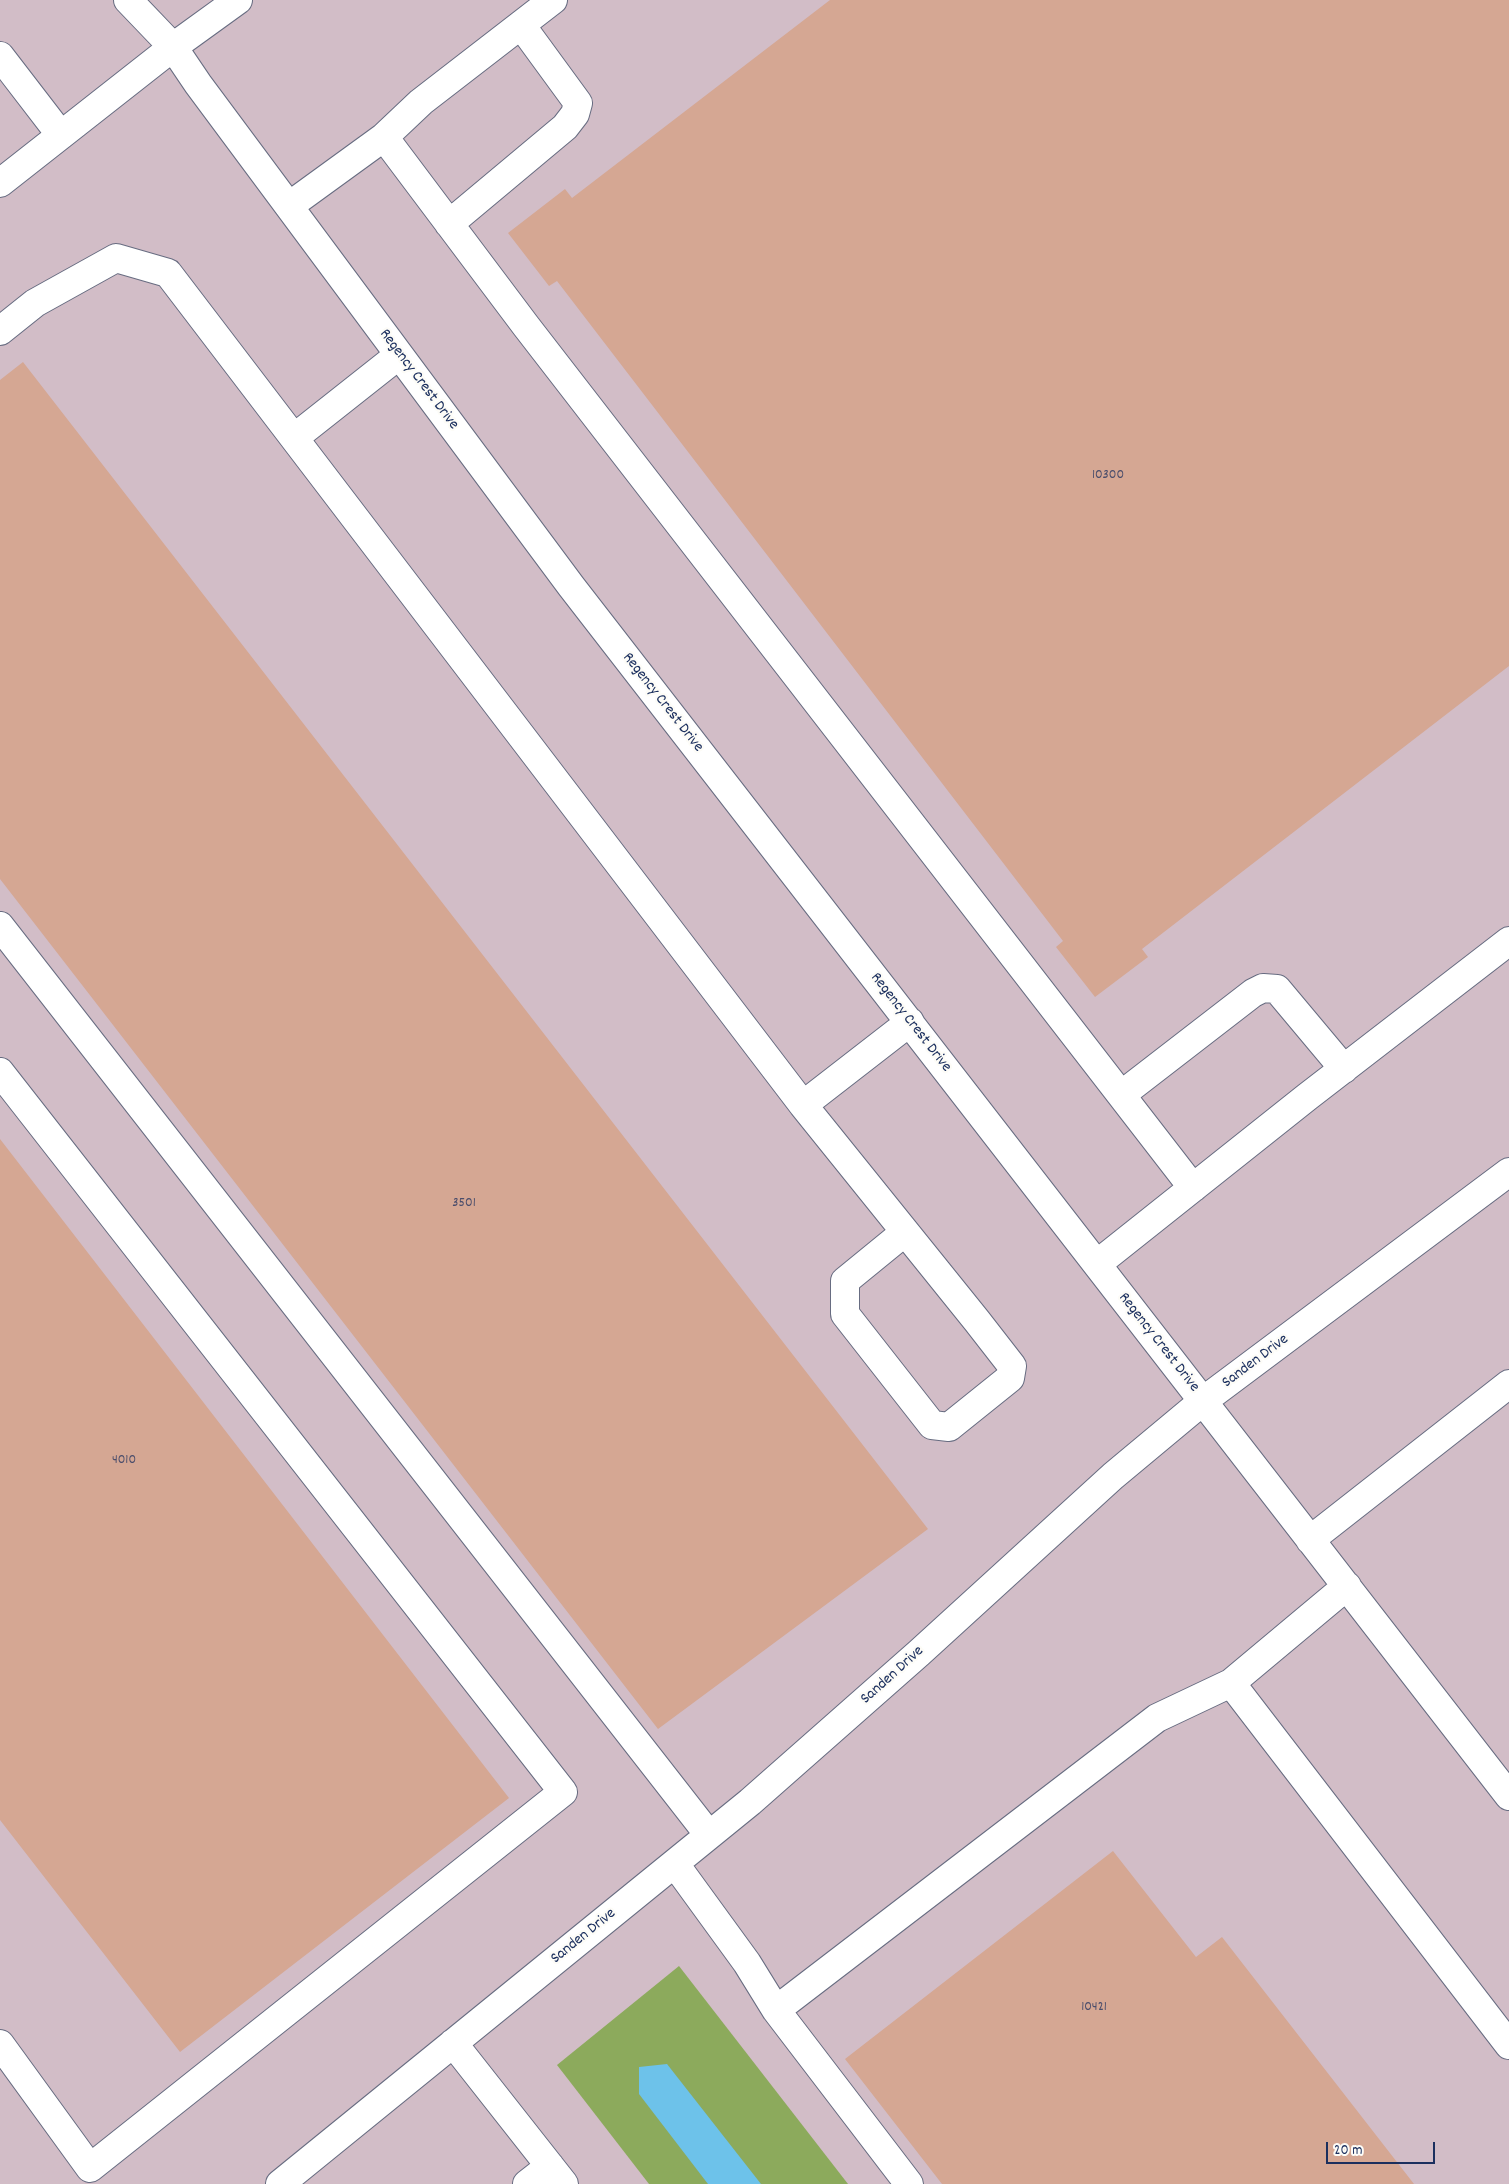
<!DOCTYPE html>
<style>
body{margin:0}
#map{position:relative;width:1509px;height:2184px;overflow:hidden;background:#f3dec1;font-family:Dekko,sans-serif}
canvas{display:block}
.scale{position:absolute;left:1326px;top:2142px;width:109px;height:22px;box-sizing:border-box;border:2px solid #1b2f5e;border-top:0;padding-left:6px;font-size:15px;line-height:18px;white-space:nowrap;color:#1b2f5e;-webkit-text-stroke:4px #fdfcf7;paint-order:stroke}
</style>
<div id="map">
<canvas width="1509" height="2184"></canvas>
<div class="scale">20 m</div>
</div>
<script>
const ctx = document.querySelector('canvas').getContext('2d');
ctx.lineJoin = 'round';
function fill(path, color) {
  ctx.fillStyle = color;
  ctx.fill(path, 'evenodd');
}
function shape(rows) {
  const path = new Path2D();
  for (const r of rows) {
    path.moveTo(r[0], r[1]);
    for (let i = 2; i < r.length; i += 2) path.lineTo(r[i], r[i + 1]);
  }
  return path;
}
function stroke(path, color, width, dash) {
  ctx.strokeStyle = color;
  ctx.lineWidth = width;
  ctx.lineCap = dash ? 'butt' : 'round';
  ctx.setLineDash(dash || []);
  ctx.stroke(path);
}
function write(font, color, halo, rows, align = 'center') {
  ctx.font = font + ' Dekko,sans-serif';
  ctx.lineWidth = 4.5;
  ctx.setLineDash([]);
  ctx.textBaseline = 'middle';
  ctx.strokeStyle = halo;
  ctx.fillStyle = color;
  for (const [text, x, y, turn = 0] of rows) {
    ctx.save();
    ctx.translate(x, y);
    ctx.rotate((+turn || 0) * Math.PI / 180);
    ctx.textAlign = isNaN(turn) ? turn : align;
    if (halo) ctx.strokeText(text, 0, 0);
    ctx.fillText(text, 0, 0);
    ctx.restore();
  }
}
const industrial = shape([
 [0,0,1509,0,1509,2184,0,2184]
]);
const forest = shape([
 [679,1966,848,2184,649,2184,557,2065]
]);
const water = shape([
 [667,2064,761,2184,708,2184,639,2094,639,2067]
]);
const building = shape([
 [830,0,1509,0,1509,666,1142,949,1148,957,1095,997,1056,947,1063,941,557,281,549,286,508,233,565,189,572,198],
 [23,362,928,1529,658,1729,0,879,0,380],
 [0,1139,509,1798,180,2052,0,1820],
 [1113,1851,1196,1957,1222,1937,1414,2184,942,2184,845,2059]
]);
const minor = shape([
 [128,0,173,47,198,84,571,586,1509,1796],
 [0,56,60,134],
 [384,137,421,102,553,0],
 [0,183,173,47,238,0],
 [289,206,384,137,526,326,1193,1188],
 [449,224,565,127,575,114,578,103,521,25],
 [0,331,35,303,116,258,168,273,803,1105,910,1022],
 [294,438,399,355],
 [0,926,709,1835],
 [0,1072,563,1792,90,2168,0,2044],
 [1121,1095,1253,993,1263,988,1277,989,1344,1069],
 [803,1105,977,1321,1012,1366,1010,1378,949,1427,932,1425,845,1314,845,1281,905,1232],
 [1097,1264,1307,1097,1509,941],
 [1310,1540,1509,1384],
 [1231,1683,1509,2045],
 [675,1864,747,1963,776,2010,909,2184],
 [776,2010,1157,1718,1231,1683,1347,1586],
 [453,2043,564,2184],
 [280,2184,750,1802,919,1653,1113,1476,1203,1401,1509,1172],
 [527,2184,550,2166]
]);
const numberNames = [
 ["10300",1108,476],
 ["3501",464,1204],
 ["4010",124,1461],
 ["10421",1094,2008]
];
const streetNames = [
 ["Regency Crest Drive",418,380,53],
 ["Regency Crest Drive",662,703,52],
 ["Regency Crest Drive",910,1023,52],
 ["Regency Crest Drive",1158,1343,52],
 ["Sanden Drive",1256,1362,-37],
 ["Sanden Drive",893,1676,-42],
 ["Sanden Drive",584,1937,-39]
];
fill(industrial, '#d2bdc7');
fill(forest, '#8caa5c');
fill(water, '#6dc2ea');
fill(building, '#d5a793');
stroke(minor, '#676c81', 30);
stroke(minor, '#fff', 28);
write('14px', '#4a4d6b', null, numberNames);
write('16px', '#1b2f5e', '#fdfcf7', streetNames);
</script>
